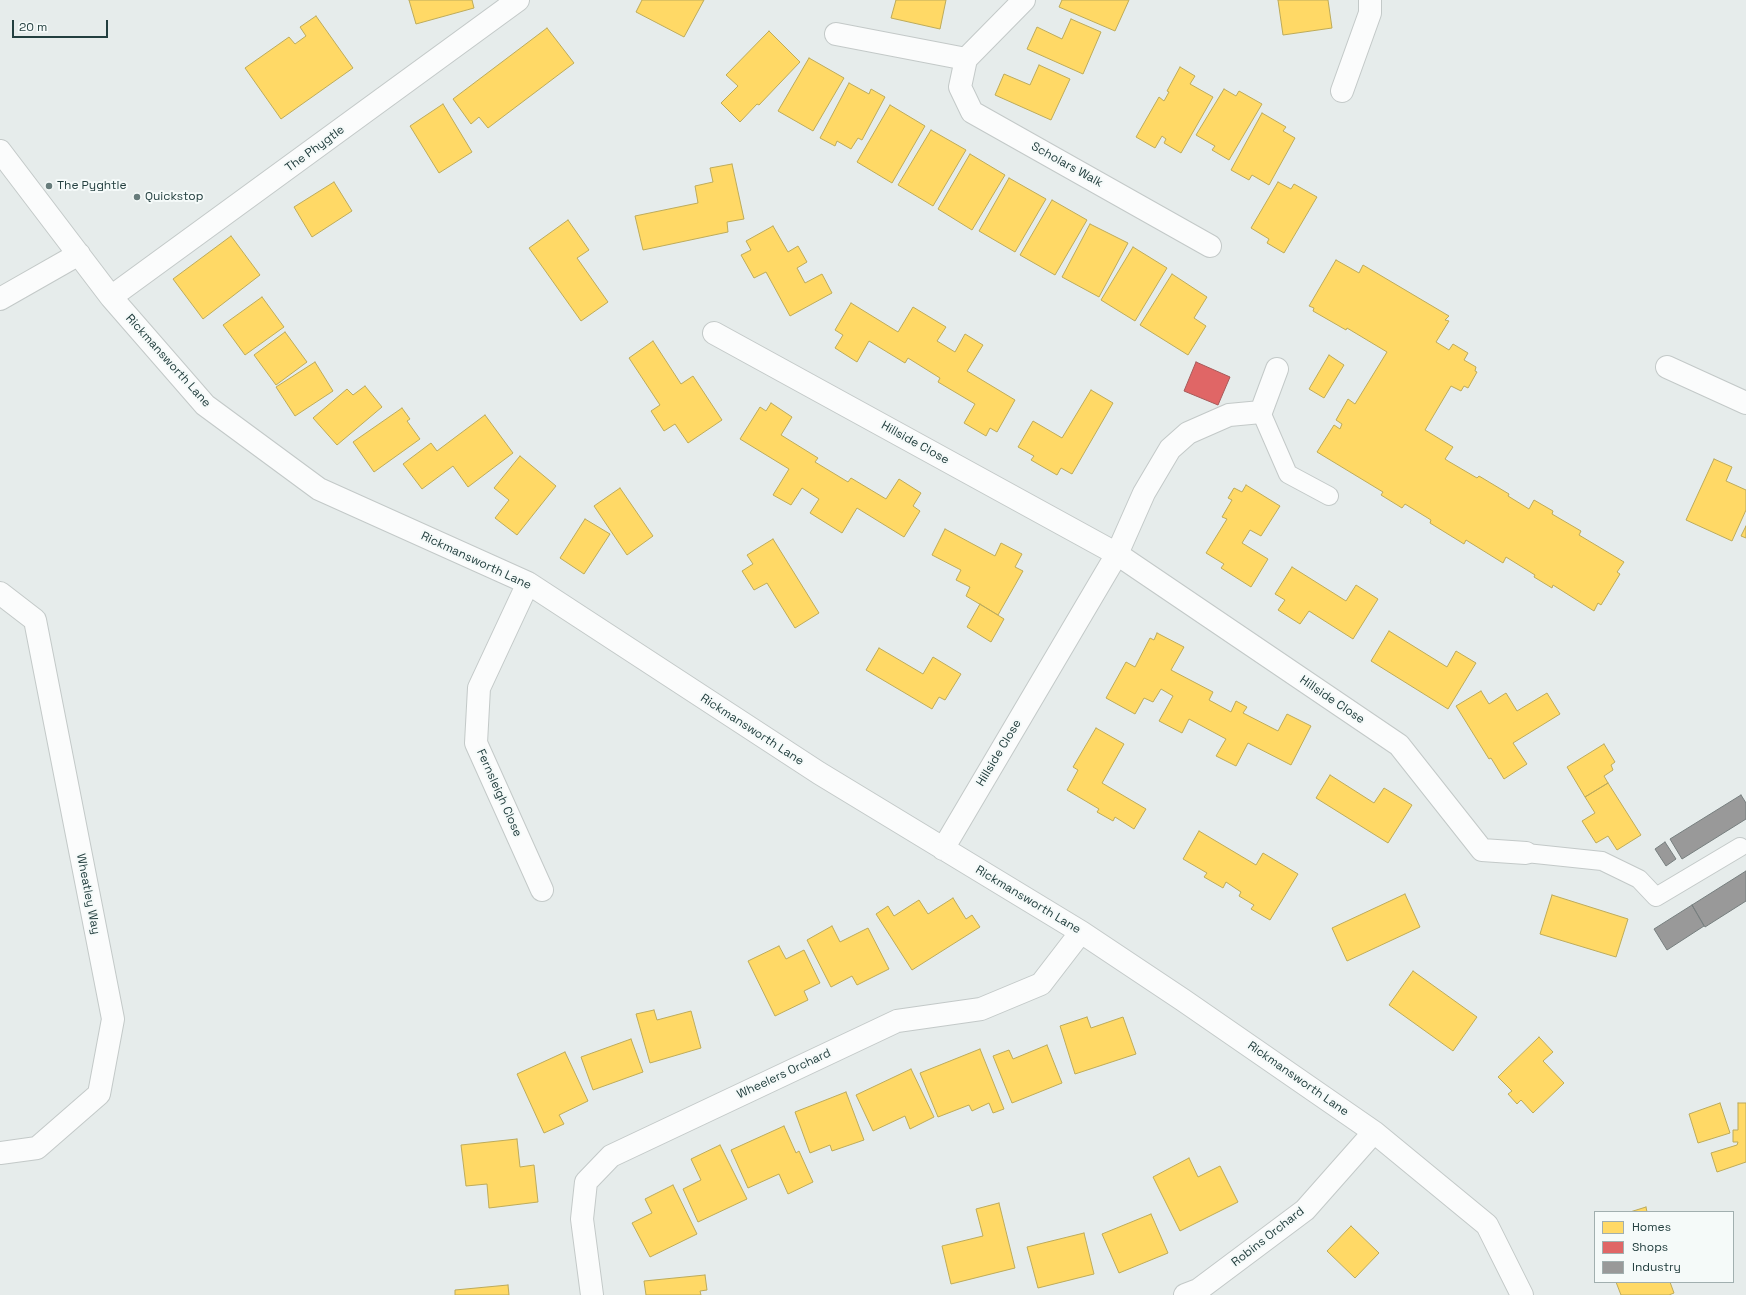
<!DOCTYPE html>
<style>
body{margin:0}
#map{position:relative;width:1746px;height:1295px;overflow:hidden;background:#e6eceb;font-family:"Space Grotesk",sans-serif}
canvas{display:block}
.legend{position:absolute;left:1594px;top:1211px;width:140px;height:72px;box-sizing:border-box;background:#f5faf9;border:1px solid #a1afaf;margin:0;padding:5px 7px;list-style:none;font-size:12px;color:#233f3f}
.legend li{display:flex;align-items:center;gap:8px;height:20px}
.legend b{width:20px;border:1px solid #a1afaf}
.scale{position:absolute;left:12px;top:20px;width:96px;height:18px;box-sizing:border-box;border:2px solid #233f3f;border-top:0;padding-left:5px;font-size:12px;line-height:14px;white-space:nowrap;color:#233f3f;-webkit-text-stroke:3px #f5faf9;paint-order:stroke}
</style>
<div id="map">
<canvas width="1746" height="1295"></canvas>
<ul class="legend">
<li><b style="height:11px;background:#ffd966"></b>Homes</li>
<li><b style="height:11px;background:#e06666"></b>Shops</li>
<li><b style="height:11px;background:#999"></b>Industry</li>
</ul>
<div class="scale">20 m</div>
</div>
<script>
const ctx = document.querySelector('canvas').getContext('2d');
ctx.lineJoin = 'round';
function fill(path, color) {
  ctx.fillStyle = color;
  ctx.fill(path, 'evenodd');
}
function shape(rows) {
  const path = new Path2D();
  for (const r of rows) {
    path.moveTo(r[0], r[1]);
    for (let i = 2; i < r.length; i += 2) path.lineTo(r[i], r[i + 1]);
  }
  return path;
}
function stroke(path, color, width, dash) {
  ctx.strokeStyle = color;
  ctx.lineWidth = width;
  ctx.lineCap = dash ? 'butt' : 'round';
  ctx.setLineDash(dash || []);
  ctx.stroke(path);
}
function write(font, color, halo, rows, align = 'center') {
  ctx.font = font + ' "Space Grotesk",sans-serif';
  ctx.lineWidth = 4;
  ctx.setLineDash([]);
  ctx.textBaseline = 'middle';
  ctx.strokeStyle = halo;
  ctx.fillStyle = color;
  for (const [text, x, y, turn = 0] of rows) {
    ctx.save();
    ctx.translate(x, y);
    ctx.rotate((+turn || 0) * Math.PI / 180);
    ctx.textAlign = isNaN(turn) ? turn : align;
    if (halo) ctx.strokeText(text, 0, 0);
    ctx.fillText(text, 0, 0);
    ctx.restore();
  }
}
const homes = shape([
 [409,0,472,0,474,8,416,24,409,0],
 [642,0,704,0,684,37,636,12,642,0],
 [896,0,946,0,940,29,891,18,896,0],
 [1062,0,1129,0,1115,31,1059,7,1062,0],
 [1278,0,1328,0,1332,28,1283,35,1278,0],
 [316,16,353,68,281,119,245,68,289,37,295,44,306,36,300,27,316,16],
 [1071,19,1101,32,1083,74,1027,49,1037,27,1062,39,1071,19],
 [547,28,574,63,488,128,479,117,471,124,453,99,547,28],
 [769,31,800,62,759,105,757,104,740,122,721,103,738,86,726,75,769,31],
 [809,58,844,78,813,131,778,111,809,58],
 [1039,65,1070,79,1051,120,995,95,1004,74,1030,85,1039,65],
 [1180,67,1195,76,1190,84,1213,97,1181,153,1164,143,1166,139,1162,136,1155,148,1136,137,1159,97,1164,101,1169,92,1167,91,1180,67],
 [849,83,869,94,871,89,885,97,862,140,858,138,851,149,837,141,835,146,820,138,849,83],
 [1224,89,1236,96,1239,91,1262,104,1229,160,1212,150,1215,146,1196,135,1224,89],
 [443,104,472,152,439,173,410,126,443,104],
 [890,105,925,126,892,183,857,162,890,105],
 [1262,113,1286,127,1283,131,1295,138,1269,185,1252,175,1249,180,1231,170,1262,113],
 [931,130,966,150,933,206,898,185,931,130],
 [970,154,1005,175,972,230,938,209,970,154],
 [732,164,744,219,727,222,728,232,643,250,635,216,698,203,695,186,713,182,710,168,732,164],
 [1009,178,1046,199,1015,252,979,231,1009,178],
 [334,182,352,211,312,237,294,207,334,182],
 [1278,182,1291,189,1294,184,1317,197,1284,253,1267,243,1269,239,1251,228,1278,182],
 [1052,200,1087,220,1055,275,1020,255,1052,200],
 [568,220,589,250,577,258,608,302,581,321,529,248,568,220],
 [1090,224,1128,243,1099,297,1062,277,1090,224],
 [773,226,788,252,798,246,807,262,797,268,805,283,822,274,832,293,790,316,766,272,754,278,741,255,751,250,746,241,773,226],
 [231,236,260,275,203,319,173,279,231,236],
 [1133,247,1167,268,1135,321,1101,300,1133,247],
 [1336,260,1359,273,1363,265,1449,316,1445,320,1449,321,1436,342,1449,350,1453,344,1468,353,1464,360,1476,367,1475,371,1477,372,1468,388,1464,386,1461,391,1451,386,1425,430,1453,447,1445,459,1448,461,1477,478,1479,476,1509,494,1508,496,1529,509,1534,500,1553,511,1552,514,1581,531,1579,535,1624,562,1617,572,1620,574,1601,605,1598,603,1594,611,1553,585,1552,588,1534,577,1535,575,1506,557,1503,563,1466,540,1464,544,1430,523,1431,520,1405,504,1402,508,1381,495,1383,492,1317,452,1334,425,1340,429,1342,424,1336,420,1348,399,1355,404,1387,352,1347,328,1346,330,1313,311,1314,308,1309,306,1336,260],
 [1172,274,1207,297,1194,318,1206,326,1188,355,1140,325,1172,274],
 [262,297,284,327,245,355,223,325,262,297],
 [851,303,898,332,913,307,946,327,937,341,955,352,965,334,983,345,967,371,1015,400,997,432,990,428,986,436,964,423,975,404,938,382,940,378,908,358,905,363,869,341,857,362,835,348,843,335,835,330,851,303],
 [285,332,307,362,276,385,254,355,285,332],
 [653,341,681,384,693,376,722,420,688,443,675,424,664,431,651,411,660,405,629,358,653,341],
 [1329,355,1344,365,1324,398,1309,389,1329,355],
 [315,362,333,391,295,416,276,387,315,362],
 [365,386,382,407,337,445,313,418,347,389,353,395,365,386],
 [1091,390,1113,403,1072,474,1061,468,1057,475,1031,460,1034,456,1018,447,1033,421,1062,438,1091,390],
 [771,403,792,417,781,435,818,458,815,462,848,482,851,478,886,499,899,479,921,493,913,506,920,511,904,537,857,508,842,533,810,513,819,499,802,488,791,505,773,495,789,469,740,439,760,407,766,411,771,403],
 [402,408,410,419,407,421,420,439,374,472,353,442,402,408],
 [485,415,513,453,468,487,453,466,422,489,403,464,431,443,437,451,485,415],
 [520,456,556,486,517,535,495,518,509,500,494,488,520,456],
 [1714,459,1732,467,1726,481,1746,490,1746,510,1732,541,1686,520,1714,459],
 [1246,485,1280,506,1261,536,1250,530,1242,543,1268,559,1251,587,1221,568,1224,564,1206,553,1227,519,1222,517,1232,500,1228,498,1234,488,1242,492,1246,485],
 [620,488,653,536,627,555,594,506,620,488],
 [585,519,610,534,584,574,560,558,585,519],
 [1746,526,1746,538,1741,536,1746,526],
 [945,529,995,556,1001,543,1022,554,1015,567,1023,571,998,615,966,596,970,587,956,580,961,570,932,555,945,529],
 [773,539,819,613,795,628,767,583,754,590,742,571,753,564,747,555,773,539],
 [1292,567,1346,601,1356,585,1378,599,1353,639,1309,611,1300,624,1278,610,1285,600,1275,594,1292,567],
 [980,604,1004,619,991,642,967,627,980,604],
 [1389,631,1447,667,1456,651,1476,663,1448,709,1371,661,1389,631],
 [1157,633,1184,647,1171,670,1213,692,1209,700,1231,712,1236,701,1247,707,1243,713,1278,731,1287,714,1311,726,1291,765,1248,743,1236,766,1216,756,1226,739,1189,719,1182,733,1159,721,1173,696,1161,689,1153,702,1144,698,1135,714,1106,698,1126,662,1135,667,1150,638,1154,640,1157,633],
 [879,648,923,674,933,657,961,674,945,700,939,697,932,709,866,670,879,648],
 [1481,691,1489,704,1506,693,1517,711,1547,693,1560,714,1513,743,1527,764,1504,779,1491,758,1489,759,1456,706,1481,691],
 [1096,728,1124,744,1102,783,1146,809,1134,829,1115,817,1113,821,1097,812,1099,809,1067,790,1078,770,1073,767,1096,728],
 [1604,744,1615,762,1611,765,1613,770,1604,776,1608,783,1585,797,1567,767,1604,744],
 [1330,775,1374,803,1384,788,1412,805,1388,843,1316,798,1330,775],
 [1608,783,1641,835,1617,850,1608,836,1596,843,1582,821,1595,813,1585,797,1608,783],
 [1199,831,1256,865,1263,853,1298,874,1270,920,1251,909,1254,905,1239,896,1241,892,1226,882,1223,888,1204,877,1207,873,1183,859,1199,831],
 [1405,894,1420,927,1347,961,1332,928,1405,894],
 [1552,895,1628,919,1616,957,1540,934,1552,895],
 [953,898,966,919,972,915,980,927,912,970,876,914,888,906,894,916,919,900,928,914,953,898],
 [832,926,840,942,868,928,889,969,857,985,852,976,831,987,807,940,832,926],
 [779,946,786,959,804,950,820,983,804,991,808,1000,775,1016,748,961,779,946],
 [1413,971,1477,1017,1453,1051,1389,1005,1413,971],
 [654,1010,657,1020,691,1011,701,1048,650,1063,636,1014,654,1010],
 [1087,1017,1091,1028,1123,1017,1136,1054,1075,1074,1060,1026,1087,1017],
 [1539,1037,1553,1052,1543,1061,1564,1083,1533,1113,1521,1100,1517,1104,1508,1094,1512,1091,1498,1077,1539,1037],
 [631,1039,643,1072,593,1090,581,1057,631,1039],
 [1047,1045,1062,1083,1012,1103,993,1056,1009,1050,1013,1059,1047,1045],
 [980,1049,1004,1109,993,1113,989,1103,972,1111,969,1105,938,1117,920,1073,980,1049],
 [565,1052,588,1101,559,1115,564,1124,544,1133,517,1074,565,1052],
 [911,1069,934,1117,910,1129,905,1116,873,1131,856,1095,911,1069],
 [846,1092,864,1140,832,1151,830,1145,810,1153,795,1112,846,1092],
 [1720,1103,1730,1133,1698,1143,1689,1114,1720,1103],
 [1738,1103,1746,1103,1746,1162,1717,1172,1711,1153,1737,1145,1738,1142,1733,1142,1733,1130,1738,1130,1738,1103],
 [784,1126,796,1153,799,1151,813,1182,788,1194,779,1174,748,1188,731,1150,784,1126],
 [517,1139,520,1167,534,1165,538,1202,489,1208,487,1184,466,1186,461,1145,517,1139],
 [720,1145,747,1199,698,1222,683,1189,701,1180,691,1159,720,1145],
 [1189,1158,1198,1177,1220,1166,1238,1202,1180,1231,1153,1177,1189,1158],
 [673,1185,697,1234,650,1257,632,1223,652,1213,645,1199,673,1185],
 [999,1203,1015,1268,951,1284,942,1246,983,1236,976,1209,999,1203],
 [1646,1207,1647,1212,1630,1212,1646,1207],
 [1151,1214,1168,1253,1119,1273,1102,1234,1151,1214],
 [1351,1226,1379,1253,1355,1278,1327,1251,1351,1226],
 [1084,1233,1094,1274,1038,1288,1027,1247,1084,1233],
 [705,1275,707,1290,700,1291,701,1295,646,1295,644,1281,705,1275],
 [1616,1282,1670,1282,1674,1293,1669,1295,1621,1295,1616,1282],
 [508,1285,509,1295,455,1295,455,1290,508,1285]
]);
const shops = shape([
 [1196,362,1230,377,1218,405,1184,391,1196,362]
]);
const industry = shape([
 [1741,795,1746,803,1746,819,1682,859,1670,839,1741,795],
 [1665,842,1676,859,1666,866,1655,849,1665,842],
 [1746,871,1746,901,1705,927,1692,905,1746,871],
 [1692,905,1704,926,1667,950,1654,929,1692,905]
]);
const service = shape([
 [1261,412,1288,474,1329,496],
 [1526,853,1602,861,1639,879,1656,897,1740,847]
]);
const minor = shape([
 [1024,0,966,59,960,87,972,112,1210,246],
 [836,34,966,59],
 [1342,91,1370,13,1370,0],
 [0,151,111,297,205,405,319,489,528,583,819,773,1081,932,1183,1000,1374,1132,1487,1225,1522,1295],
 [111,297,518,0],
 [0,299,79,254],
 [714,333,1117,554,1399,745,1482,850,1526,853],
 [1667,367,1746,403],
 [528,583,479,688,476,743,542,890],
 [0,593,35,620,113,1019,99,1094,37,1148,0,1153],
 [943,849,1117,554,1144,493,1170,449,1188,433,1229,415,1261,412,1277,369],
 [592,1295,582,1219,586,1182,611,1156,897,1021,981,1009,1041,984,1081,932],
 [1185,1295,1198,1290,1305,1210,1374,1132]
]);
const markers = [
 [49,186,4,"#677c7b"],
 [137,197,4,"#677c7b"]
];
const streetNames = [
 ["The Phygtle",315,149,-36],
 ["Scholars Walk",1067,165,29],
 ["Rickmansworth Lane",168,361,48],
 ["Hillside Close",915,443,29],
 ["Rickmansworth Lane",476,561,25],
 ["Hillside Close",1332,700,34],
 ["Rickmansworth Lane",752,730,33],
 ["Hillside Close",999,753,-59],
 ["Fernsleigh Close",499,793,66],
 ["Wheatley Way",88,894,79],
 ["Rickmansworth Lane",1028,900,31],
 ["Wheelers Orchard",784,1074,-25],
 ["Rickmansworth Lane",1298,1079,35],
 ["Robins Orchard",1268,1237,-38]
];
const poiNames = [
 ["The Pyghtle",57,186],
 ["Quickstop",145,197]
];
fill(homes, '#ffd966');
stroke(homes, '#bdab5a', 1);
fill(shops, '#e06666');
stroke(shops, '#a75a5a', 1);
fill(industry, '#999');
stroke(industry, '#767e7e', 1);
stroke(service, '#c3c9c8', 20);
stroke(minor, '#c3c9c8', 24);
stroke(service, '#fbfcfc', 18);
stroke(minor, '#fbfcfc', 22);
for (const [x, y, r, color] of markers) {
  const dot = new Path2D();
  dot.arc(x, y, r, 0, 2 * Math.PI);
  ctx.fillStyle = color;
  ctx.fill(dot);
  stroke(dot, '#f5faf9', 1.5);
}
write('12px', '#233f3f', '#f5faf9', streetNames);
write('12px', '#233f3f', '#f5faf9', poiNames, 'left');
</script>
